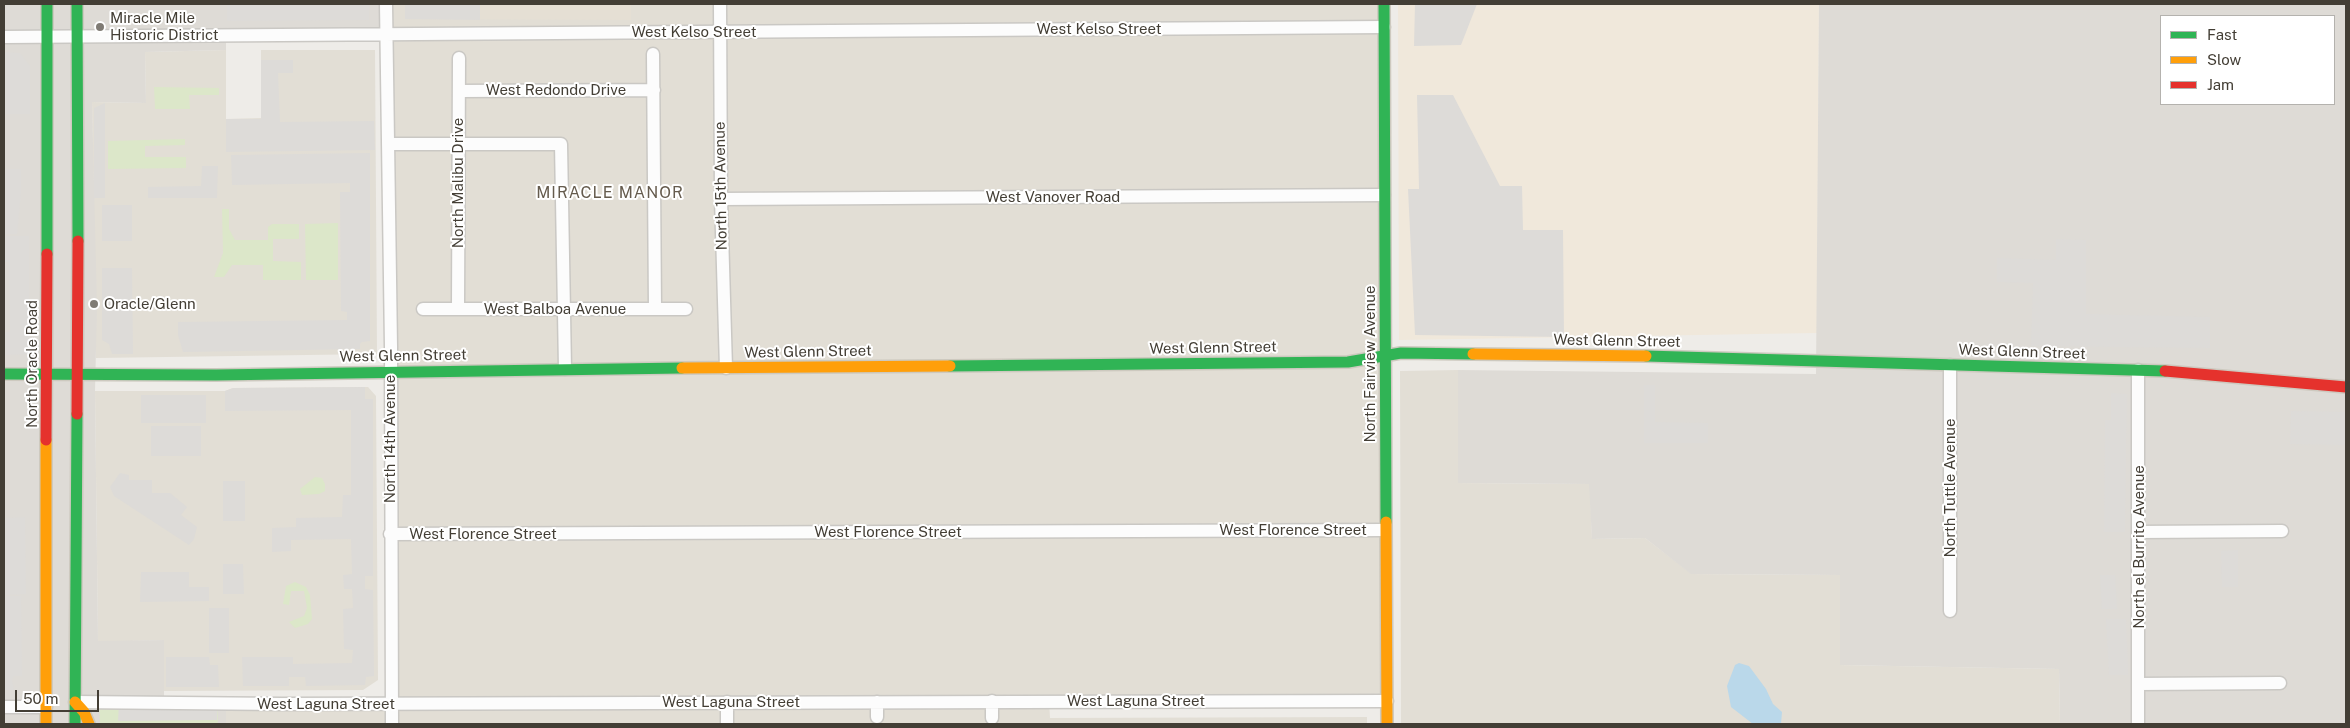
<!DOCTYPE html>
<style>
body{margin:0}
#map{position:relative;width:2350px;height:728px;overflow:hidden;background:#eeece8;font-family:"Public Sans",sans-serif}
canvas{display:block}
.frame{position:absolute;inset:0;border:5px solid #433e35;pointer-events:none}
.legend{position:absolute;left:2160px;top:15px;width:175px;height:90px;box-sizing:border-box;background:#fff;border:1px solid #b4b2ae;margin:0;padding:6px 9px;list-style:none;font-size:15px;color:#433e35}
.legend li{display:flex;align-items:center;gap:10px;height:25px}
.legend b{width:25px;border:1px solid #b4b2ae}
.scale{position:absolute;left:15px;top:690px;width:84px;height:22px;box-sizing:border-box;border:2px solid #433e35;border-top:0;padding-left:6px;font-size:15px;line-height:18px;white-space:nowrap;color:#433e35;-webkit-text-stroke:4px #fff;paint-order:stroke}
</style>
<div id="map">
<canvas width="2350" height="728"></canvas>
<div class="frame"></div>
<ul class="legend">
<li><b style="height:6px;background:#30b455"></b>Fast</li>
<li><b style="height:6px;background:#ff9f0a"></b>Slow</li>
<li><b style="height:6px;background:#e5322d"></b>Jam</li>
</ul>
<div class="scale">50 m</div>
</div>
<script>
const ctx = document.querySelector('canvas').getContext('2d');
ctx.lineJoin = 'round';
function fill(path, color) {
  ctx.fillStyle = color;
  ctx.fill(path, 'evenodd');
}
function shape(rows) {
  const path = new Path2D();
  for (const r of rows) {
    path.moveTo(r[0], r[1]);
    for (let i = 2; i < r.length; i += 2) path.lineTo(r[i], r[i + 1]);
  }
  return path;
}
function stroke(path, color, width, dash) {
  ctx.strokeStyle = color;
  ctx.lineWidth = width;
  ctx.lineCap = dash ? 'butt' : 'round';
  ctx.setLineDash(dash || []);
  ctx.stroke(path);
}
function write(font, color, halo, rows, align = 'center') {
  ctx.font = font + ' "Public Sans",sans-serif';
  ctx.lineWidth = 4;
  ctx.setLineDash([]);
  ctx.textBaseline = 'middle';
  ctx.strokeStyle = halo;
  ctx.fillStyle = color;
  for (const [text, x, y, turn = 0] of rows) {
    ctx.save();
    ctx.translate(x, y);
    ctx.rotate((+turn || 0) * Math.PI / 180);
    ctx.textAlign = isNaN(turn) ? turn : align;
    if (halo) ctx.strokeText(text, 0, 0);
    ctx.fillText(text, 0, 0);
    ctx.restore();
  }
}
const residential = shape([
 [386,4,1384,4,1387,701,1049,701,1050,718,1367,717,1367,724,226,724,226,704,392,704],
 [226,50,226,119,261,118,261,50,375,50,377,354,96,358,92,102,146,103,145,52],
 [1458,370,1458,483,1590,484,1592,539,1645,538,1692,574,1840,575,1840,665,2059,669,2060,724,1401,724,1400,371],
 [368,387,376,396,378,680,363,690,164,691,164,640,98,642,95,391,225,391,233,388]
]);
const commercial = shape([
 [1398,4,1819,4,1817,333,1399,340]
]);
const industrial = shape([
 [4,4,386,4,386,33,226,35,226,50,145,52,146,103,92,102,97,307,95,391,98,641,164,640,164,704,226,704,226,724,4,724],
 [1819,4,2346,4,2346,724,2060,724,2059,669,1840,665,1840,575,1691,574,1645,538,1592,539,1589,484,1458,483,1458,370,1816,374],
 [2161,16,2334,16,2334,104,2161,104]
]);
const education = shape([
 [405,4,631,4,631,20,405,19]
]);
const green = shape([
 [154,87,219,88,219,95,189,95,190,109,155,109],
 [185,139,185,145,145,146,145,157,186,157,186,168,108,169,108,141],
 [222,209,229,209,229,229,235,240,268,240,268,227,272,224,299,224,299,239,273,239,273,261,301,262,301,280,263,280,263,265,232,265,224,277,214,277,223,253],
 [338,223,338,280,306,280,305,224],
 [315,477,322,478,325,484,325,491,319,494,302,495,300,489],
 [295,582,306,587,310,595,312,619,308,624,295,628,289,622,304,616,307,608,304,591,291,591,289,605,283,604,286,586],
 [99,703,217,704,218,724,100,724]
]);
const parking = shape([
 [227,4,369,4,369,20,227,21],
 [405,4,480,4,480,20,405,19],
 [1415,4,1477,4,1461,45,1414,46],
 [4,52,20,53,30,66,30,114,4,114],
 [261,60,293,60,293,73,278,73,280,122,374,121,375,150,226,152,226,119,261,119],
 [1417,95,1453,95,1500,186,1522,186,1523,230,1563,230,1564,337,1415,335,1408,189,1419,189],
 [105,103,105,198,94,198,94,108],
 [370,153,370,341,362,342,360,344,360,349,183,352,178,335,178,322,347,320,347,312,341,311,340,192,350,192,350,183,232,185,231,155],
 [202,166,218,166,217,198,148,198,148,187,201,186],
 [4,169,21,169,21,193,17,234,4,234],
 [102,205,132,205,132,241,102,241],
 [4,236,29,236,29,354,4,355,4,332,10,332,9,262,4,262],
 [2056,239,2086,240,2086,314,2210,317,2210,348,2031,346,2033,283,1997,282,1997,258,2056,260],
 [102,268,132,268,133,354,112,354,109,344,102,340],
 [1644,385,1655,385,1655,422,1708,423,1708,443,1644,443],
 [365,387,365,399,373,399,373,576,365,576,365,589,373,590,374,676,366,677,365,685,306,686,305,677,289,677,289,686,243,686,242,657,293,657,293,664,352,663,353,650,344,649,343,609,353,608,352,589,344,589,343,575,352,574,351,539,291,540,291,551,272,552,272,528,296,527,296,518,342,517,343,495,351,495,351,410,225,411,225,391,233,388],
 [2111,393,2127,394,2125,532,2104,532,2105,420,2111,420],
 [141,395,206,395,206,423,141,423],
 [2291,411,2346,412,2346,445,2290,444],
 [151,426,201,426,201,456,151,456],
 [120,473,129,475,129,480,152,480,152,493,170,493,187,507,181,515,197,527,194,539,189,545,114,496,110,487],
 [223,481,245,481,245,521,223,521],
 [25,517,26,594,4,595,4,518],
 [2238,550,2238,587,2222,587,2221,551],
 [223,564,243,564,244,594,223,594],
 [141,572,189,572,189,587,209,587,209,601,140,602],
 [2100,575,2115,575,2117,609,2102,609],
 [4,596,21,596,22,676,14,676,12,680,14,690,4,690],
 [209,608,229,608,229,653,209,653],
 [2106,619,2126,619,2128,675,2109,675],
 [166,657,209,657,210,665,218,665,219,687,166,687],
 [119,704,217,704,217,720,118,721]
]);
const water = shape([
 [1739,663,1749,666,1766,689,1773,704,1782,712,1781,724,1753,724,1731,707,1727,686,1735,665]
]);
const street = shape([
 [386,4,391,347,392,724],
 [720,4,721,199,726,368],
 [4,37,1384,27],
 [653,54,655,309],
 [459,91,654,90],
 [389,144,561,144,565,369],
 [721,199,1384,195],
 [423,309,686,309],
 [458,309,459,58],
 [1950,365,1950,611],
 [2139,532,2282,531],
 [390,534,1385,530],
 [2138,684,2280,683],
 [992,701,992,718],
 [75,702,282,704,1387,701],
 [727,702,727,724],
 [877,702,877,717],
 [4,707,46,707],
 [2138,724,2138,370]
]);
const fast = shape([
 [77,4,78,241],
 [1384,4,1386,522],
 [47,254,47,4],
 [1646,356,2165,371],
 [950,366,1348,362,1401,353,1473,354],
 [4,374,216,375,682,368],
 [75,724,77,414]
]);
const slow = shape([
 [1473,354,1646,356],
 [682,368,950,366],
 [1386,522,1387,724],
 [75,702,84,712,89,724],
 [46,724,46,440]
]);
const jam = shape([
 [2165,371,2346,387],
 [77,414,78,241],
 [46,440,47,254]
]);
const markers = [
 [100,27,5,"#7f7b74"],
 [94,304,5,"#7f7b74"]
];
const poiNames = [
 ["Miracle Mile",110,18],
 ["Historic District",110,35],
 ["Oracle/Glenn",104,304]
];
const streetNames = [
 ["West Kelso Street",1099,29],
 ["West Kelso Street",694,32],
 ["West Redondo Drive",556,90],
 ["North Malibu Drive",458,183,-90],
 ["North 15th Avenue",721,186,-91],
 ["West Vanover Road",1053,197],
 ["West Balboa Avenue",555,309],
 ["West Glenn Street",1617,341,1],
 ["West Glenn Street",1213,348,-1],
 ["West Glenn Street",808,352,-1],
 ["West Glenn Street",2022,352,2],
 ["West Glenn Street",403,356,-1],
 ["North Oracle Road",32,364,-90],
 ["North Fairview Avenue",1370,364,-90],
 ["North 14th Avenue",390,439,-90],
 ["North Tuttle Avenue",1950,488,-90],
 ["West Florence Street",1293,530],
 ["West Florence Street",888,532],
 ["West Florence Street",483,534],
 ["North el Burrito Avenue",2139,547,-90],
 ["West Laguna Street",1136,701],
 ["West Laguna Street",731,702],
 ["West Laguna Street",326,704]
];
const neighbourhoodNames = [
 ["MIRACLE MANOR",610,193]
];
fill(residential, '#e2ded5');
fill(commercial, '#f0e8db');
fill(industrial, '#dedbd6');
fill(education, '#e5dfd4');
fill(green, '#dce7c9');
fill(parking, '#dddbd8');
fill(water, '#bad8ea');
stroke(street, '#cac8c4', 15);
stroke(fast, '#cdc9bf', 14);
stroke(slow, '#cdc9bf', 14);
stroke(jam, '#cdc9bf', 14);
stroke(street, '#fcfcfc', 12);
stroke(fast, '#30b455', 11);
stroke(slow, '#ff9f0a', 11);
stroke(jam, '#e5322d', 11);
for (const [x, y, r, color] of markers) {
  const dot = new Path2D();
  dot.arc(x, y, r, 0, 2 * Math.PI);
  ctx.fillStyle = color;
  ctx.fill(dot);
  stroke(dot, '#fff', 2);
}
write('15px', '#433e35', '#fff', poiNames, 'left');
write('15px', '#433e35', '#fff', streetNames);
ctx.letterSpacing = '1px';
write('16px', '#655b4d', '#fff', neighbourhoodNames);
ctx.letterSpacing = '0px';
</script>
